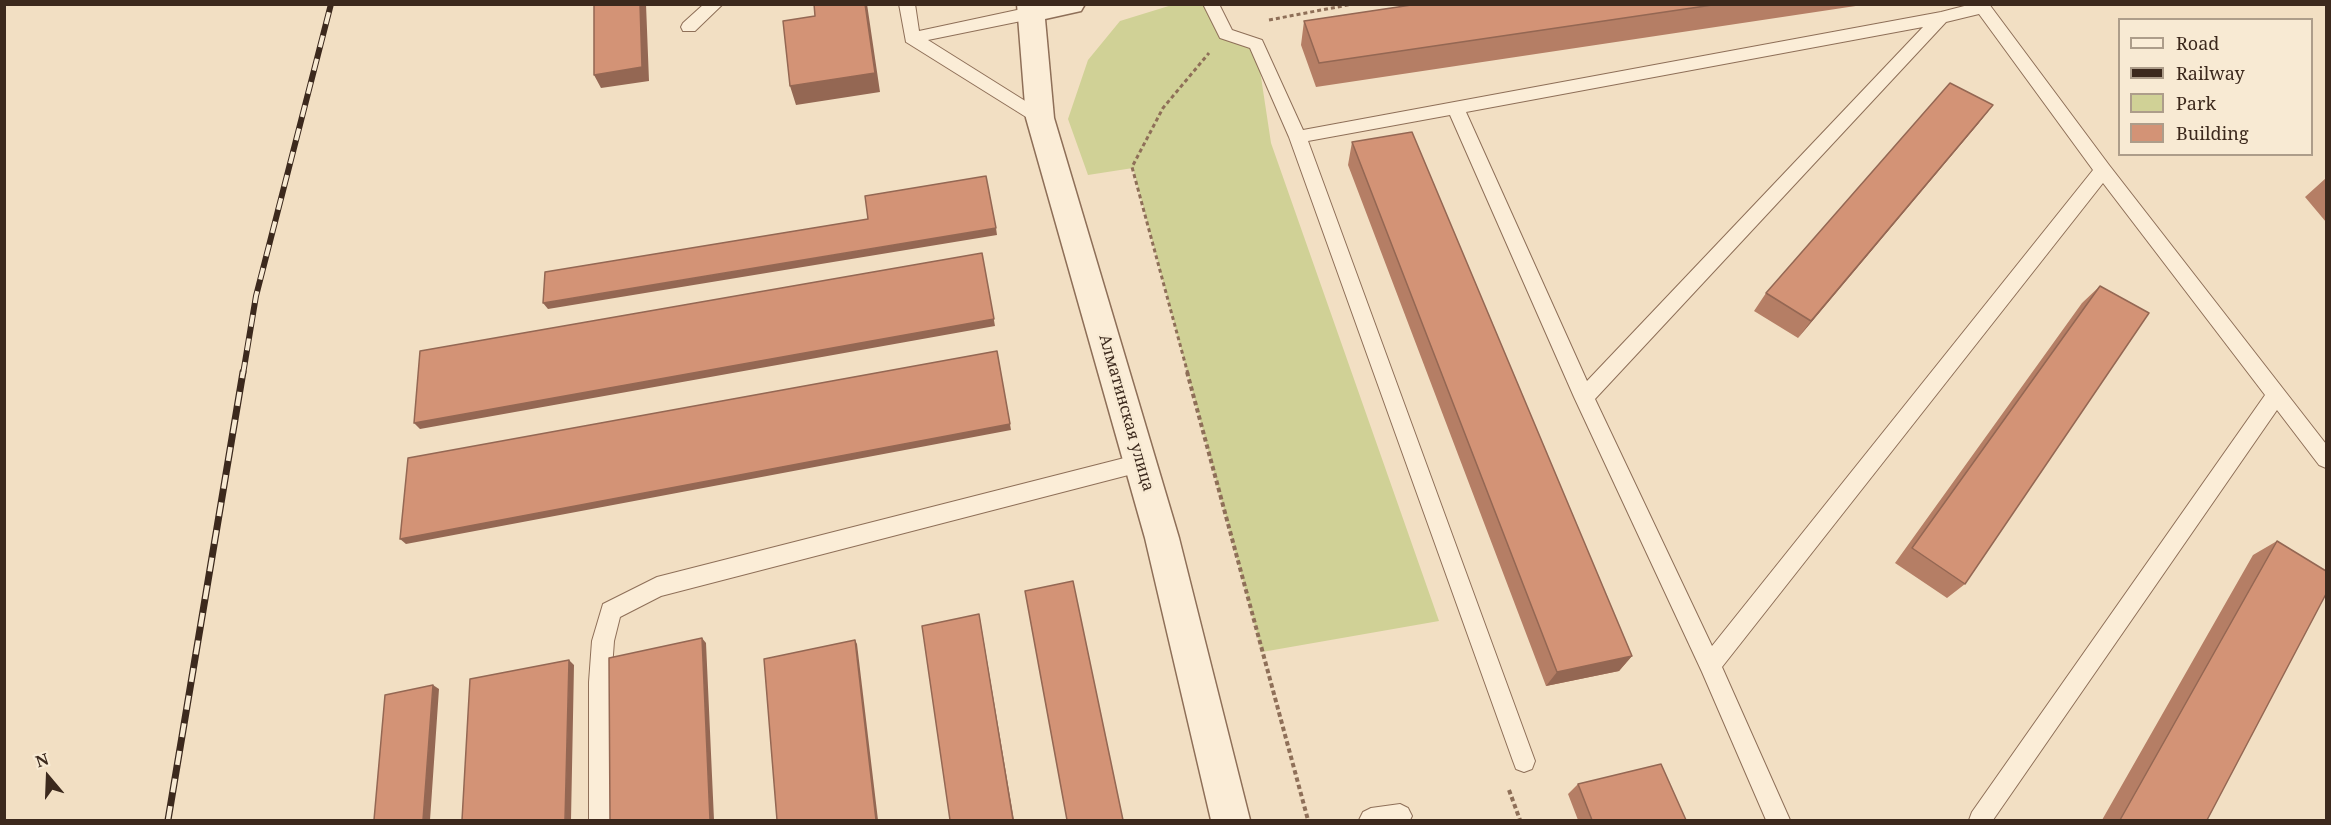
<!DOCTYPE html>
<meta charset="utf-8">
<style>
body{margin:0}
#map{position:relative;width:2331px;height:825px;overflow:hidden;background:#f2dfc3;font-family:"Noto Serif",serif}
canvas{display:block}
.frame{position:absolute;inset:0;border:6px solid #3c291d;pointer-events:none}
.legend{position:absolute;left:2118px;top:18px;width:195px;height:138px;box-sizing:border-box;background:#f8ead3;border:2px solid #ad9d8a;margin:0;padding:8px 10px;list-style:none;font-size:18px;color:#3c291d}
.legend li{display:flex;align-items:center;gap:12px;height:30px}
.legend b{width:30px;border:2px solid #ad9d8a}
.north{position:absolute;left:18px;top:747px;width:60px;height:60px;-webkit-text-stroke:4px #f8ead3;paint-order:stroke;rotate:341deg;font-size:16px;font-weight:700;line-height:24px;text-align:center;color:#3c291d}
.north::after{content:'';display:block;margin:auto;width:21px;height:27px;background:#3c291d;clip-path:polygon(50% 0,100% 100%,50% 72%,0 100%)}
</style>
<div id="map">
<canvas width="2331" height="825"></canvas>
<div class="frame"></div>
<ul class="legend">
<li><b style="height:8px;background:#fbedd7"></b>Road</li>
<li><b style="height:8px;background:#3c291d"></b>Railway</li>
<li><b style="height:16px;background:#d0d196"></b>Park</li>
<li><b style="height:16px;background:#d39376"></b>Building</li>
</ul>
<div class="north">N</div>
</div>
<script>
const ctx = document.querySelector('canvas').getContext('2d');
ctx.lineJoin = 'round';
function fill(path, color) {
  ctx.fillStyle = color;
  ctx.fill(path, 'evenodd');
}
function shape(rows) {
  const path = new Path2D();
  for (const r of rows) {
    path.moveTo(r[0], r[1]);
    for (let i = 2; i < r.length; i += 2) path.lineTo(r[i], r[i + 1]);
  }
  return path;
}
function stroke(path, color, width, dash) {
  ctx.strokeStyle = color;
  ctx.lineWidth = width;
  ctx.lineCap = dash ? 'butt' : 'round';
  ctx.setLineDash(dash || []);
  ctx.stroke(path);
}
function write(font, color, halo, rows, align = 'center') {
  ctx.font = font + ' "Noto Serif",serif';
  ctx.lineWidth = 5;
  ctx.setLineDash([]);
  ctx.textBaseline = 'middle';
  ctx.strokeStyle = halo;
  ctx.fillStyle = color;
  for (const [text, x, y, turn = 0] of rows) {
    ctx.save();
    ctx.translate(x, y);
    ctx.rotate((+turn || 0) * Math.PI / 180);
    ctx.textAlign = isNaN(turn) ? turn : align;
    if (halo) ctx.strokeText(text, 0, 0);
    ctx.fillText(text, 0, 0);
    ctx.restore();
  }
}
const green = shape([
 [1172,5,1211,5,1226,34,1256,44,1271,143,1439,621,1262,652,1133,168,1088,175,1068,119,1088,60,1120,21]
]);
const pathFar1 = shape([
 [1269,20,1353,4],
 [1188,374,1132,167,1163,108,1209,53]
]);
const path = shape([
 [1187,372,1308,820],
 [1509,790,1520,820]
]);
const service = shape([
 [704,4,723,4,695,31,683,31,681,27,683,23,704,4],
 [899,4,915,4,919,31,1031,7,1037,9,1039,13,1037,17,1031,19,928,40,1046,114,1048,118,1046,122,1040,124,1034,122,906,42,899,4],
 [1203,4,1219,4,1232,30,1262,40,1303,130,1941,12,1972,4,1989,4,2109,165,2326,444,2326,468,2319,465,2277,410,1993,820,1969,820,1972,812,2265,395,2103,183,1722,667,1790,820,1766,820,1702,672,1574,397,1450,115,1308,141,1535,761,1532,769,1524,772,1516,769,1513,761,1289,137,1250,48,1220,38,1203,4],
 [1979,14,2093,170,1712,646,1595,399,1946,22,1979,14],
 [1923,27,1587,381,1466,112,1923,27],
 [1140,454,1147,457,1150,463,1147,469,1140,472,661,596,620,617,614,641,611,682,612,820,589,820,589,682,592,641,603,604,657,577,1140,454],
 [1400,804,1408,808,1412,816,1410,820,1359,820,1363,812,1371,808,1400,804]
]);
const tertiary = shape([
 [1017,4,1085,4,1081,11,1045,19,1054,118,1179,538,1250,820,1211,820,1145,538,1026,118,1017,4]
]);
const railFar1 = shape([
 [243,374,256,296,331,4]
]);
const rail = shape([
 [168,820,243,372]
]);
const wall = shape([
 [1418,4,1869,4,1316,87,1301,45,1304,21],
 [1993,105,1978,124,1798,338,1754,311,1766,293],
 [1352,142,1632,656,1619,671,1546,686,1348,165],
 [2326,178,2326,222,2305,197],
 [2100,286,1965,584,1947,598,1895,563,2082,303],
 [2277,541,2207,820,2102,820,2253,555],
 [1578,784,1686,820,1578,820,1568,794]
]);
const shadedWall = shape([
 [640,4,646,4,649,81,601,88,594,75],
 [865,4,867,4,880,92,796,105,790,86],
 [1993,105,1978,124,1798,338,1811,321],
 [996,228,997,235,548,309,543,303],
 [982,253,995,326,420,429,414,423],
 [997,351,1011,430,406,544,400,539],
 [979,614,980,619,1014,820,1013,820],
 [702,638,706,643,714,820,710,820],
 [855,640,857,644,878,820,876,820],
 [1632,656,1619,671,1546,686,1557,672],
 [569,660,574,665,571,820,565,820],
 [433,685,439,689,430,820,423,820]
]);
const building = shape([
 [594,4,640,4,642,67,594,75,594,4],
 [814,4,865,4,875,73,790,86,783,21,815,16,814,4],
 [1418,4,1719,4,1319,63,1304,21,1418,4],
 [1950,83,1993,105,1811,321,1766,293,1950,83],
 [1412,132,1632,656,1557,672,1352,142,1412,132],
 [986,176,996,228,543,303,545,272,868,219,865,196,986,176],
 [982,253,994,319,414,423,420,351,982,253],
 [2100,286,2149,313,1965,584,1912,548,2100,286],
 [997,351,1010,424,400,539,408,458,997,351],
 [2277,541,2326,571,2326,594,2207,820,2120,820,2277,541],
 [1073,581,1123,820,1067,820,1025,591,1073,581],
 [979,614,1013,820,950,820,922,626,979,614],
 [702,638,710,820,610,820,609,658,702,638],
 [855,640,876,820,777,820,764,659,855,640],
 [569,660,565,820,462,820,470,679,569,660],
 [433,685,423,820,374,820,385,695,433,685],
 [1661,764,1686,820,1592,820,1578,784,1661,764]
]);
const streetNames = [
 ["Алматинская улица",1126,413,74]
];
fill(green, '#d0d196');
stroke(service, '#8e6f58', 2);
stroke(tertiary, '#8e6f58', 3);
stroke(pathFar1, '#8e6f58', 3, [4, 3]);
stroke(path, '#8e6f58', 4, [4.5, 3]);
fill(service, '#fbedd7');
fill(tertiary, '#fbedd7');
stroke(railFar1, '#3c291d', 6);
stroke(rail, '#3c291d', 7);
stroke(railFar1, '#f8ead3', 4, [12]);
stroke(rail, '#f8ead3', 4.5, [14]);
fill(wall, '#b57e65');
fill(shadedWall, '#946753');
fill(building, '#d39376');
stroke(building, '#946753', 1.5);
write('16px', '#3c291d', '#f8ead3', streetNames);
</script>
